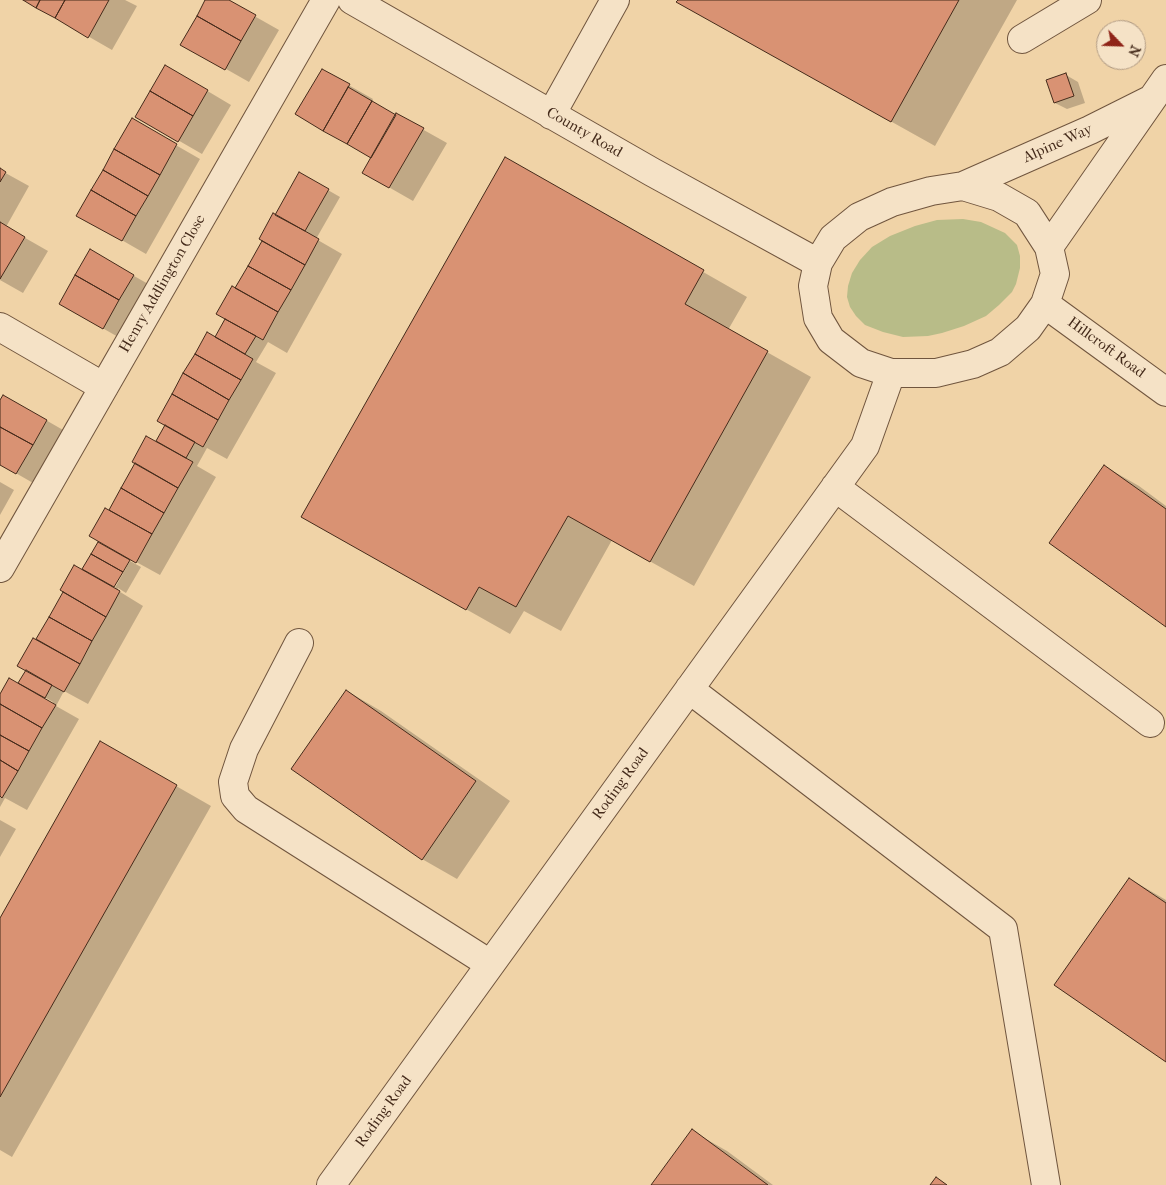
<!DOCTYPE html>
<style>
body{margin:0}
#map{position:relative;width:1166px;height:1185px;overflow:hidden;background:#f0d3a7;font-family:"IM FELL French Canon",serif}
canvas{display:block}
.north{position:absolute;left:1096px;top:20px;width:50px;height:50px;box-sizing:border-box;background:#f5e2c6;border:1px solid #af9982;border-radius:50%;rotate:114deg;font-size:14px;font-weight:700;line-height:20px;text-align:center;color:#452b1b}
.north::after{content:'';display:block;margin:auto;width:18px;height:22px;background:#8f2418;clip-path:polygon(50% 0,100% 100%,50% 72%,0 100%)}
</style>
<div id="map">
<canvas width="1166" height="1185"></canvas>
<div class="north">N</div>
</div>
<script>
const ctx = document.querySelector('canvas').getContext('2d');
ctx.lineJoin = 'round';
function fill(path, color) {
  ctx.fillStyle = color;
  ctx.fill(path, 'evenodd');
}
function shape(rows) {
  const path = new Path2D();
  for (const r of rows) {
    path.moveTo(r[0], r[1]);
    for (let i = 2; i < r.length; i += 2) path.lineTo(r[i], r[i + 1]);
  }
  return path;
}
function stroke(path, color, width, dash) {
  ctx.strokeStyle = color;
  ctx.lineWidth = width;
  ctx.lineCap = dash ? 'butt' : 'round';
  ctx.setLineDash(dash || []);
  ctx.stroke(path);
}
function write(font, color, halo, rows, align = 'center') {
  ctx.font = font + ' "IM FELL French Canon",serif';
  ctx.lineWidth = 4;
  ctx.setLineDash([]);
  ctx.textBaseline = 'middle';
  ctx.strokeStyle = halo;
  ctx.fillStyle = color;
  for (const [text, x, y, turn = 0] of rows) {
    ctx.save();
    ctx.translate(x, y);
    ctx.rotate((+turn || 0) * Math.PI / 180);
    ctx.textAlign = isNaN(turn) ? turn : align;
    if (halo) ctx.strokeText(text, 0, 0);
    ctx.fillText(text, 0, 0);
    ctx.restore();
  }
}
const green = shape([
 [963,219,981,222,1005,233,1017,245,1020,256,1020,268,1016,284,1012,292,999,305,986,316,964,326,942,333,928,336,903,337,883,332,865,325,856,316,850,307,847,297,848,286,852,273,860,260,872,247,890,236,915,226,937,220]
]);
const shadow = shape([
 [25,0,125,0,137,6,112,50],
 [207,0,226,0,279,30,249,82,182,44],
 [679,0,1017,0,935,146,722,27],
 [322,70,373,99,371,102,396,117,397,115,447,143,413,201,364,173,373,158],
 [1066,75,1078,82,1085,103,1067,109,1055,103,1048,81],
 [189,80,231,105,202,154,136,116],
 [132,120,200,159,146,254,78,215],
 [505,159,747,297,728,330,811,377,694,586,612,540,561,631,524,611,510,634,347,542],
 [0,170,29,186,6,227,48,251,23,293,0,280],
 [300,174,340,197,316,239,342,254,287,353,268,342,256,362,276,373,227,459,207,448,197,466,216,477,160,575,129,558,110,592,112,593,130,561,141,567,126,593,118,588,117,590,143,606,88,704,64,691,56,706,79,719,27,810,5,798,0,807,0,696,52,704,53,702,20,683,27,670,37,641,65,592,82,571,98,543,116,553,117,551,109,512,137,463,186,460,187,458,158,441,239,328,236,289],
 [90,251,157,289,127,342,60,304],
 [4,396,70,434,40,487,0,464,0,403],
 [1104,466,1139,486,1166,506,1166,625],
 [0,482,14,490,0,515],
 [347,691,381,711,510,801,457,879,422,859],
 [101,743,211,806,12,1157,0,1150,0,921],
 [0,820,16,829,0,857],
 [1130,879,1166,900,1166,1061],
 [692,1131,727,1151,773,1185,653,1185]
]);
const building = shape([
 [23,0,40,0,36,8,23,0],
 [40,0,65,0,55,18,36,8,40,0],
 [65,0,109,0,88,38,55,18,65,0],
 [205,0,229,0,256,15,241,41,197,16,205,0],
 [678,0,959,0,891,122,676,2,678,0],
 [197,16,241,41,225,70,180,45,197,16],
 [165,65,208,90,193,116,150,91,165,65],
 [322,69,350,84,323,131,295,114,322,69],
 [1066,73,1074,96,1054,103,1046,80,1066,73],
 [348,87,372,101,347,144,323,131,348,87],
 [150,91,193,116,178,142,135,117,150,91],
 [372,101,396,115,371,158,347,144,372,101],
 [396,113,424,128,389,188,362,173,396,113],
 [132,118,177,144,160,175,114,149,132,118],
 [114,149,160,175,148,196,103,170,114,149],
 [505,157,704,270,685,304,768,351,650,562,568,516,516,607,479,587,466,610,301,517,505,157],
 [0,168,6,172,0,182,0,168],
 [103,170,148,196,136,216,91,190,103,170],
 [299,172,329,189,305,231,275,215,299,172],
 [91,190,136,216,122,241,76,216,91,190],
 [273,213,319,239,305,265,259,239,273,213],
 [0,222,25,237,0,279,0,222],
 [262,241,305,265,291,290,248,266,262,241],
 [90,249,134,275,119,300,75,275,90,249],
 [248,266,291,290,278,312,235,288,248,266],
 [75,275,119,300,103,329,59,304,75,275],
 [232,286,278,312,263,340,216,314,232,286],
 [225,319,256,336,245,354,215,337,225,319],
 [207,332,253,359,241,380,195,354,207,332],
 [195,354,241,380,229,400,183,373,195,354],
 [183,373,229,400,218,420,172,394,183,373],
 [172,394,218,420,203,447,157,421,172,394],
 [3,395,47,420,33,445,0,427,0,400,3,395],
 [165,425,195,442,186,458,156,441,165,425],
 [0,427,33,445,16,474,0,465,0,427],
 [146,436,193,462,178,488,132,462,146,436],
 [135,463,178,488,164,513,121,488,135,463],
 [1104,465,1166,509,1166,627,1049,543,1104,465],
 [121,488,164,513,152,534,109,510,121,488],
 [105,508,152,534,136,563,89,536,105,508],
 [98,542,130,560,123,572,91,554,98,542],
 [91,554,123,572,114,587,82,569,91,554],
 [74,565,120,591,106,617,60,590,74,565],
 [63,592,106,617,92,641,49,617,63,592],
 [49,617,92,641,80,664,36,639,49,617],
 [33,638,80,664,64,692,17,666,33,638],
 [26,670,52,685,45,698,18,683,26,670],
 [9,678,56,705,42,728,0,704,0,694,9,678],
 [346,690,476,781,422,860,291,769,346,690],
 [0,704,42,728,29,751,0,735,0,704],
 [0,735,29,751,18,771,0,760,0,735],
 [100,741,177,785,0,1097,0,918,100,741],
 [0,760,18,771,2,798,0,796,0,760],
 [1129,878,1166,903,1166,1062,1054,985,1129,878],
 [692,1129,768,1185,651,1185,692,1129],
 [936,1177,947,1185,930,1185,936,1177]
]);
const minor = shape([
 [352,0,652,172,818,263],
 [1022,39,1087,0],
 [551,115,615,0],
 [963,186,999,197,1027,213,1049,247,1055,274,1045,304,1028,328,1000,352,973,364,936,373,891,373,861,363,831,340,818,318,813,286,818,263,833,238,859,217,892,202,931,191,963,186],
 [963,186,1090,130,1152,99],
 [1049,247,1166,79],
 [1045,304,1166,392],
 [0,327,104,387],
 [835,487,1150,723],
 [0,568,326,0],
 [299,643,244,749,233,782,235,796,246,809,490,964],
 [689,689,1003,929,1046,1185],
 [331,1185,865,446,891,373]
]);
const streetNames = [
 ["County Road",584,133,30],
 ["Alpine Way",1058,144,-24],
 ["Henry Addlington Close",163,284,-60],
 ["Hillcroft Road",1106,348,36],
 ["Roding Road",621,784,-54],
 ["Roding Road",384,1112,-54]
];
fill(green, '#b8bc88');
fill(shadow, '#0003');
fill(building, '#d99273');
stroke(building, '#452b1b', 1);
stroke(minor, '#70553e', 30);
stroke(minor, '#f5e2c6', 28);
write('15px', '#452b1b', '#f5e2c6', streetNames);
</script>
